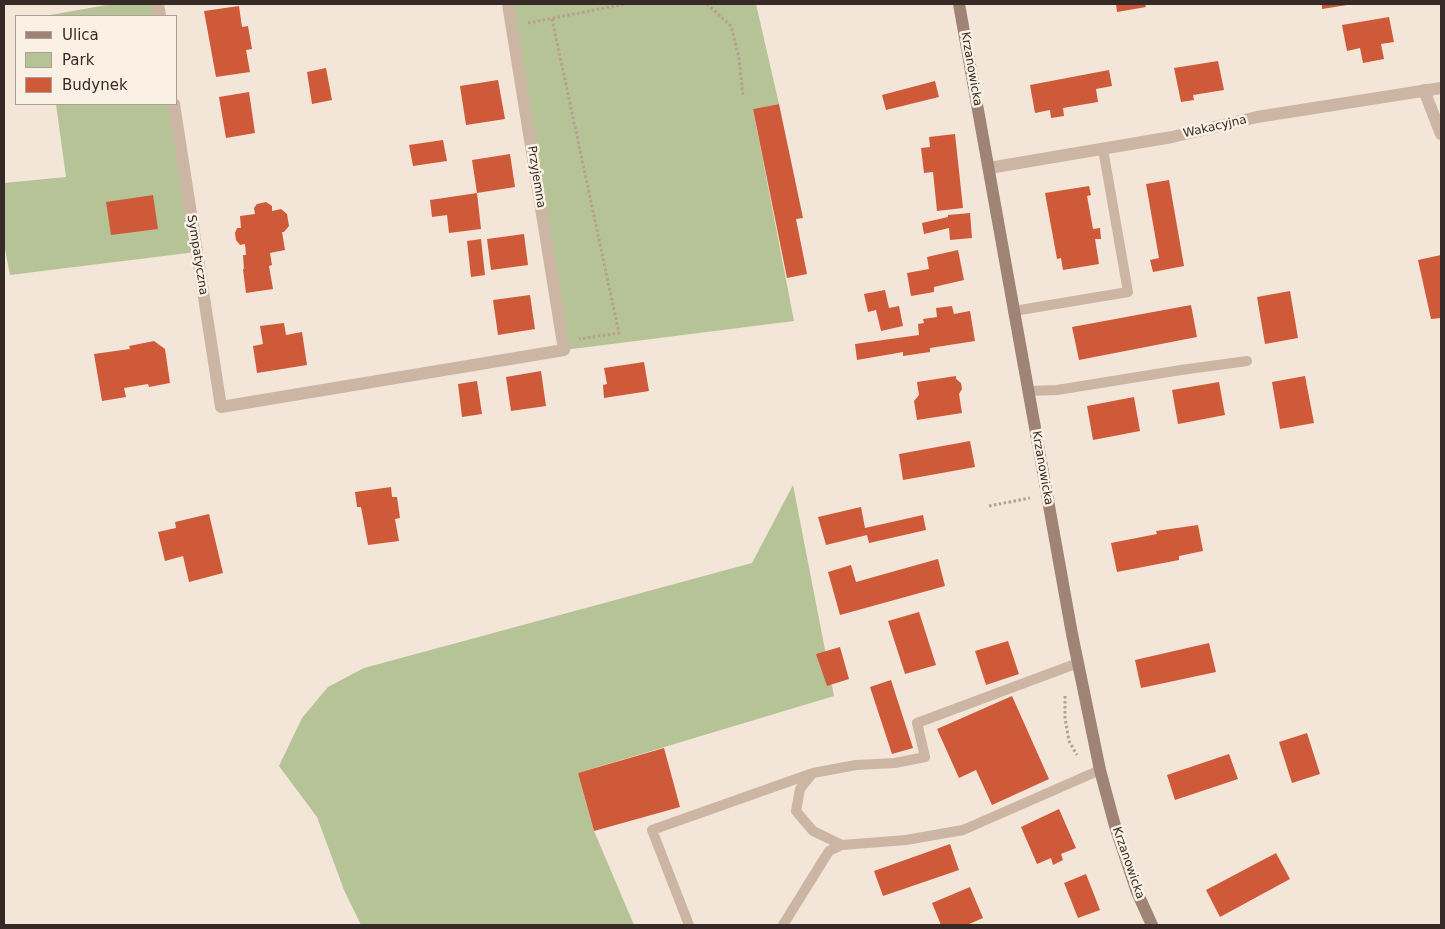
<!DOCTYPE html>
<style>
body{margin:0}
#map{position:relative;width:1445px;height:929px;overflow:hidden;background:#f3e5d8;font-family:"DejaVu Sans",sans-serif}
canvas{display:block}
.frame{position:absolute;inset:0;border:5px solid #362a26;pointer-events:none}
.legend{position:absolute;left:15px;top:15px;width:162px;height:90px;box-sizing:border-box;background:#faf0e4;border:1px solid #aca198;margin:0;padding:6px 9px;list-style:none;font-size:15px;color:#362a26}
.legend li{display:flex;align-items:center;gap:10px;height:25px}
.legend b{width:25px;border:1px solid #aca198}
</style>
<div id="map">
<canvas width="1445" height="929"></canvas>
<div class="frame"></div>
<ul class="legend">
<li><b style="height:6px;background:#9f8374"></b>Ulica</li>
<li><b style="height:14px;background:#b5c397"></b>Park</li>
<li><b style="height:14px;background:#cf5a3a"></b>Budynek</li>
</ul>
</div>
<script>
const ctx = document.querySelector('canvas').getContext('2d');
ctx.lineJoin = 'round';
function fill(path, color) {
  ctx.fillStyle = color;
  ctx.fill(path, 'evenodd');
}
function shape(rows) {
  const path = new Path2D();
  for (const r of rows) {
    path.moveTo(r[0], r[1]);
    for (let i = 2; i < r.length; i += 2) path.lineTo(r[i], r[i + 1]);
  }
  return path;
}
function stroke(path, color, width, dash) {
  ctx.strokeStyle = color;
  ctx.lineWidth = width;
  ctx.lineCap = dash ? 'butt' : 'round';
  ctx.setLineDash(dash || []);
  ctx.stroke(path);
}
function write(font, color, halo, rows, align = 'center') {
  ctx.font = font + ' "DejaVu Sans",sans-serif';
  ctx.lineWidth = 5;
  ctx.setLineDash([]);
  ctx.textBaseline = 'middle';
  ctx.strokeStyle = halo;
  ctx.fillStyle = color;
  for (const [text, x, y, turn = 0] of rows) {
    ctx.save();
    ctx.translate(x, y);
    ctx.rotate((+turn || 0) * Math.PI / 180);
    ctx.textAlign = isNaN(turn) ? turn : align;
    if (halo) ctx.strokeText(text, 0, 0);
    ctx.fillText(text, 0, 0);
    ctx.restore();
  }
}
const green = shape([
 [112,4,158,4,160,16,45,16],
 [508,4,756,4,779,104,753,109,794,321,564,350],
 [56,104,174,104,196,252,10,275,4,244,4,183,66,177],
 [793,485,834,696,578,773,594,831,634,925,361,925,344,890,317,817,279,766,302,718,328,687,364,668,752,563]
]);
const building = shape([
 [1116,4,1145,4,1146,7,1117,12],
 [1322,4,1346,4,1347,5,1322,9],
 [239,6,242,27,248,26,252,49,246,50,250,72,216,77,204,11],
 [1389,17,1394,42,1381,44,1384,59,1363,63,1360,48,1347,51,1342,25],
 [1218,61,1224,90,1193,95,1194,100,1181,102,1174,68],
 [326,68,332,100,312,104,307,72],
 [1109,70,1112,86,1096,89,1098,102,1063,108,1064,116,1051,118,1050,110,1035,113,1030,85],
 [498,80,505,119,466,125,460,86],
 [935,81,939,97,886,110,882,95],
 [249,92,255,133,226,138,219,97],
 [779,104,803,218,796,219,807,274,787,278,753,109],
 [955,134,963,208,937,211,933,172,924,173,921,148,930,147,929,137],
 [443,140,447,161,413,166,409,145],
 [510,154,515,187,477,193,472,160],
 [1169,180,1184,266,1153,272,1150,260,1159,258,1146,184],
 [1089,186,1091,195,1087,196,1093,229,1100,228,1101,239,1095,239,1099,264,1063,270,1061,258,1057,259,1045,193],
 [477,193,481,229,449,233,447,215,432,217,430,200],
 [153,195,158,229,111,235,106,202],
 [266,202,272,206,272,211,281,209,287,214,289,226,284,232,282,232,285,250,270,253,272,265,269,266,273,289,246,293,243,269,244,269,243,255,246,255,245,244,240,245,236,240,235,233,237,228,241,228,240,216,255,214,254,208,257,204],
 [970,213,972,238,950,240,949,228,924,234,922,223,948,217,948,215],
 [524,234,528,265,491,270,487,239],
 [481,239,485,275,471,277,467,241],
 [958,250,964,280,934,287,934,292,911,296,907,273,929,269,927,257],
 [1441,255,1441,318,1431,319,1418,260],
 [885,290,889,308,899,306,903,326,881,331,876,310,868,312,864,294],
 [1290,291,1298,338,1265,344,1257,297],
 [530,295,535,329,498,335,493,300],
 [1191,305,1197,337,1079,360,1072,327],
 [952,306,954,314,970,311,975,341,930,348,930,352,903,356,903,352,857,360,855,344,919,335,918,324,924,323,923,319,937,317,936,308],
 [284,323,286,335,302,332,307,365,257,373,253,346,263,344,260,326],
 [154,341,165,349,170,383,149,387,148,384,124,388,126,397,102,401,94,354,130,349,129,346],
 [644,362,649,391,604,398,603,385,607,384,604,368],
 [541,371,546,406,511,411,506,377],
 [956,376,956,379,961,383,962,389,959,394,962,413,917,420,914,401,919,395,917,382],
 [1305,376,1314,423,1280,429,1272,382],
 [477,381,482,414,462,417,458,384],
 [1219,382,1225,415,1178,424,1172,390],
 [1134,397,1140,431,1093,440,1087,406],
 [970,441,975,467,903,480,899,454],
 [391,487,392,497,397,497,400,518,395,519,399,541,368,545,361,507,357,507,355,492],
 [861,507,865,528,923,515,926,530,869,543,867,535,826,545,818,517],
 [209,514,223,573,189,582,183,556,165,561,158,532,176,528,175,522],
 [1198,525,1203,551,1179,556,1179,560,1117,572,1111,543,1157,534,1156,531],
 [938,559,945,586,840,615,828,572,851,565,856,582],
 [919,612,936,665,905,674,888,621],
 [1008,641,1019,674,986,685,975,651],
 [1209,643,1216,672,1141,688,1135,660],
 [840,647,849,679,827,686,816,654],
 [891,680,913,748,892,754,870,687],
 [1012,696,1049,779,992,805,976,770,959,778,937,729],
 [1307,733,1320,774,1292,783,1279,742],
 [664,748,680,807,594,831,578,773],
 [1229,754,1238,779,1175,800,1167,775],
 [1059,809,1076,848,1061,854,1063,860,1053,865,1051,858,1037,864,1021,827],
 [950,844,959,870,883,896,874,871],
 [1276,853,1290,879,1220,917,1206,890],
 [1086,874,1100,910,1078,918,1064,883],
 [970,887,983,918,967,925,941,925,932,903]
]);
const path = shape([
 [707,4,731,26,739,58,743,96],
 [552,19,619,333,579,339],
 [528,23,625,4],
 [989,506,1030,498],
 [1065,696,1065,718,1069,741,1077,755]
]);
const lane = shape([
 [1014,311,1128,292,1103,149],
 [1028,391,1057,390,1181,370,1247,361],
 [812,774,800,789,796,811,813,831,842,845],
 [689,925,652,830,813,773,856,765,895,763,925,757,917,723,1078,663],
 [783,925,829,851,842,845,906,840,963,830,1100,770]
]);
const street = shape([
 [158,4,160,16],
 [1424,90,1441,134],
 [174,104,221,407,564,350,508,4],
 [989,168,1172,137,1257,117,1441,88]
]);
const secondary = shape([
 [959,4,1072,634,1100,770,1115,826,1137,892,1152,925]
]);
const streetNames = [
 ["Krzanowicka",971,69,80],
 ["Wakacyjna",1215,127,-13],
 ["Przyjemna",536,177,81],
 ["Sympatyczna",197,255,81],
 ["Krzanowicka",1042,468,80],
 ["Krzanowicka",1128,863,71]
];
fill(green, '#b5c397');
fill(building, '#cf5a3a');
stroke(path, '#b89e8d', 3, [2.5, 2.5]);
stroke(lane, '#ccb5a3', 10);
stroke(street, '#ccb5a3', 12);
stroke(secondary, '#9f8374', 12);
write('12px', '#362a26', '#faf0e4', streetNames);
</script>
